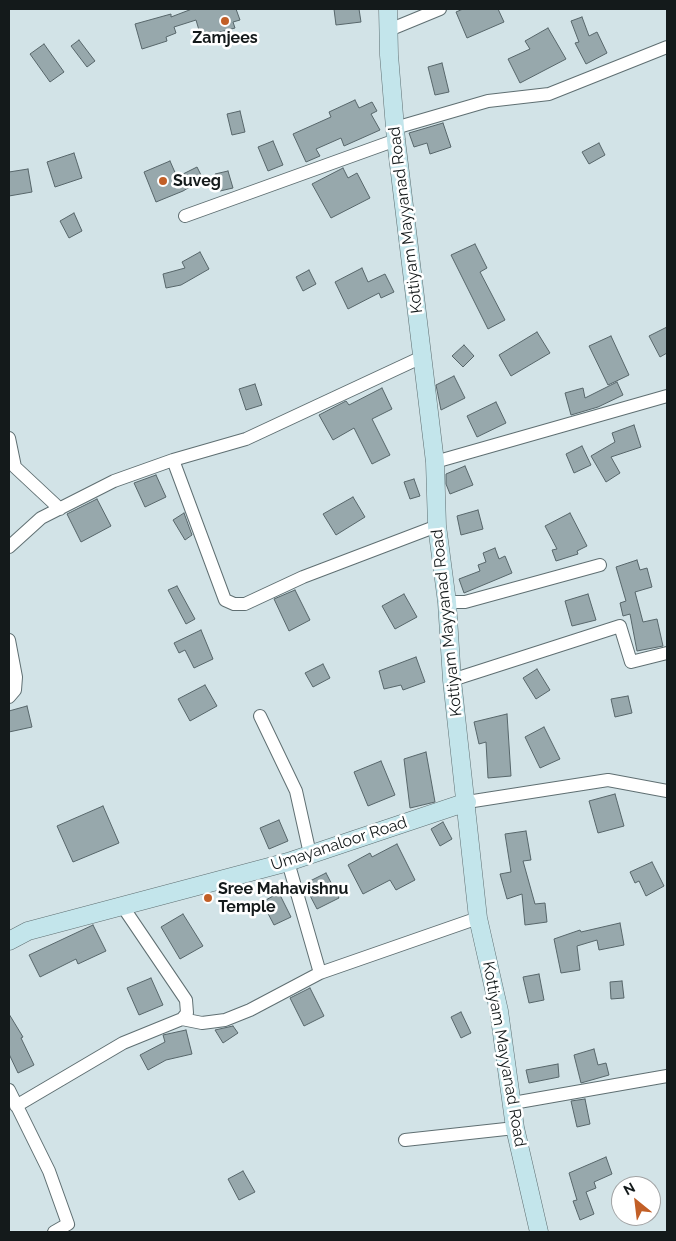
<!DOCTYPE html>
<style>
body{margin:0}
#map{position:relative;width:676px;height:1241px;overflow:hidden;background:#d2e3e7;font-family:Raleway,sans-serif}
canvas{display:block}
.frame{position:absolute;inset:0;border:10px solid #141a1b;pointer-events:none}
.north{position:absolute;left:611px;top:1176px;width:50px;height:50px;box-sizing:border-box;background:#fff;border:1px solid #a1a3a4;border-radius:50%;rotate:331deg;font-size:14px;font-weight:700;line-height:20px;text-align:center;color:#141a1b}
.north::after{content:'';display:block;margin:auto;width:18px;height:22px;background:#c25f27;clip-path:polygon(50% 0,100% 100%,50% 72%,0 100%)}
</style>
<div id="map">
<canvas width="676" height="1241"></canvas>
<div class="frame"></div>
<div class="north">N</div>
</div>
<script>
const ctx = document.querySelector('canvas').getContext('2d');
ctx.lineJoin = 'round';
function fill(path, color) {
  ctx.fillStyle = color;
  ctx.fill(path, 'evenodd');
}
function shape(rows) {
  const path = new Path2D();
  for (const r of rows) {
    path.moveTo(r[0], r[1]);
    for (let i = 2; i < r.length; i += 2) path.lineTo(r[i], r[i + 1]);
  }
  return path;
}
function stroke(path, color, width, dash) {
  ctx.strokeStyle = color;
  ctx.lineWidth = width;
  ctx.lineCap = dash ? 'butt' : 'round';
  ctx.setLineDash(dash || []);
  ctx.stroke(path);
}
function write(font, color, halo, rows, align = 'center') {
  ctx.font = font + ' Raleway,sans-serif';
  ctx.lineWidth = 5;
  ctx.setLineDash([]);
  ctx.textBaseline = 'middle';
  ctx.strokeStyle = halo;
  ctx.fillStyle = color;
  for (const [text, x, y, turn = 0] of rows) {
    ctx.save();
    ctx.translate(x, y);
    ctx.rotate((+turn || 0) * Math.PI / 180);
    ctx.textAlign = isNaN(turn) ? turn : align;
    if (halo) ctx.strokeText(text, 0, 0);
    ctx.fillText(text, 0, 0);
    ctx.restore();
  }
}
const building = shape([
 [192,9,236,9,240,20,233,22,235,28,201,37,196,20,174,27,176,33,166,37,167,41,142,49,135,24,171,14,171,17,192,9],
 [334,9,359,9,361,22,336,25,334,9],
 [463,9,498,9,504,22,467,38,456,12,463,9],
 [582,17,589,36,597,32,607,53,586,64,575,43,579,42,571,21,582,17],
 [548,28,566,59,520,83,508,59,530,49,525,41,548,28],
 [79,40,95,61,87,67,71,46,79,40],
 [44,44,64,72,50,82,30,54,44,44],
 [442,63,449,92,435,95,428,67,442,63],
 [355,100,359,108,372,102,377,111,371,114,380,130,344,146,341,138,316,149,320,156,306,162,293,134,331,117,329,112,355,100],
 [240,111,245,132,232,135,227,114,240,111],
 [443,123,451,147,430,154,427,143,414,147,409,133,443,123],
 [273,141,283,165,268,171,258,147,273,141],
 [599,143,605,155,589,164,582,152,599,143],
 [74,153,82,178,55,187,47,162,74,153],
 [170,161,177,177,197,167,203,179,183,191,156,202,144,172,170,161],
 [343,168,348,178,357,173,370,198,331,218,312,184,343,168],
 [28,169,32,192,9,196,9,172,28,169],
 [228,171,233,188,220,191,215,174,228,171],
 [74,213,82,231,69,238,60,221,74,213],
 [475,244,487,268,480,272,505,320,488,329,451,255,475,244],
 [200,252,209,269,181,285,166,288,163,274,185,268,182,262,200,252],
 [362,268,368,282,385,274,394,292,381,298,379,293,348,309,335,282,362,268],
 [309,270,316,284,303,291,296,277,309,270],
 [667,327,667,353,660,357,649,336,667,327],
 [537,332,550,353,511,376,499,355,537,332],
 [611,336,629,375,608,385,589,346,611,336],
 [464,345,474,356,463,367,452,356,464,345],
 [454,376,465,398,441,410,436,385,454,376],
 [617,382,623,395,598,407,571,415,565,393,583,388,585,398,617,382],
 [255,384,262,405,246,410,239,389,255,384],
 [382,388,392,409,372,419,390,455,372,464,354,428,333,440,319,415,346,401,349,405,382,388],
 [496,402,506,423,477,437,467,416,496,402],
 [634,425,641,447,611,457,620,473,606,482,591,456,615,442,612,433,634,425],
 [582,446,591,465,574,473,566,454,582,446],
 [465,466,473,485,450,494,446,484,446,474,465,466],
 [156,475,166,497,145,507,134,483,156,475],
 [414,479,420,496,410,499,404,482,414,479],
 [353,497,365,517,336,535,323,514,353,497],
 [97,499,111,526,81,542,67,514,97,499],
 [478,510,483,529,461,535,457,516,478,510],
 [184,513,192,535,185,540,173,520,184,513],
 [570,513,587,546,577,551,578,554,556,561,552,550,557,549,545,526,570,513],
 [495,548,499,559,505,556,512,573,464,593,459,579,480,571,478,565,486,562,483,553,495,548],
 [637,560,640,570,647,568,652,587,635,592,643,622,657,619,663,646,637,651,630,614,623,616,620,603,626,601,616,567,637,560],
 [177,586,195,619,186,624,168,590,177,586],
 [295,590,310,620,289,631,274,599,295,590],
 [404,594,417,617,395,629,382,606,404,594],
 [588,594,596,620,572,626,565,601,588,594],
 [201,630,213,659,194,668,185,650,179,653,174,643,201,630],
 [416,657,425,682,403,690,401,685,384,689,379,671,416,657],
 [323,664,330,678,313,687,305,673,323,664],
 [537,669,550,690,536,699,523,678,537,669],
 [205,685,217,706,190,721,178,699,205,685],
 [628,696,632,713,615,717,611,699,628,696],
 [27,706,32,727,9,732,9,711,27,706],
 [507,714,511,776,488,778,486,742,479,744,474,722,507,714],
 [544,727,560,759,540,768,525,737,544,727],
 [426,752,435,802,410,808,404,759,426,752],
 [381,761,395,795,368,806,354,772,381,761],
 [615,794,624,826,598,833,589,801,615,794],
 [103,806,119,843,73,862,57,826,103,806],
 [279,820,288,841,269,849,260,828,279,820],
 [443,822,452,839,440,846,431,829,443,822],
 [526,831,531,860,523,861,535,904,545,903,547,922,525,925,522,894,507,899,500,874,511,872,505,834,526,831],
 [397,844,415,880,396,890,390,880,363,894,348,865,370,853,372,857,397,844],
 [652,862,664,886,646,896,639,881,635,883,630,872,652,862],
 [326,873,339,898,317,909,304,884,326,873],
 [279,893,291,917,274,925,262,902,279,893],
 [183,914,203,946,180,959,161,927,183,914],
 [620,923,624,945,599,950,597,940,577,946,580,970,561,973,554,939,580,930,581,932,620,923],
 [93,925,106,951,78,964,76,959,40,977,29,955,93,925],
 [539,974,544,1000,529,1003,523,977,539,974],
 [151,978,163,1005,139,1015,127,988,151,978],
 [622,981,624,998,611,999,610,982,622,981],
 [310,988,324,1016,304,1026,290,998,310,988],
 [461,1012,471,1033,461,1038,451,1017,461,1012],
 [9,1014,23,1037,21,1038,34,1065,18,1073,9,1054,9,1014],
 [233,1026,238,1033,223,1043,215,1030,233,1026],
 [186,1030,192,1054,166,1060,148,1070,140,1055,165,1042,163,1035,186,1030],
 [594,1049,598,1065,606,1063,609,1075,581,1083,574,1055,594,1049],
 [558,1064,559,1077,529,1083,526,1070,558,1064],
 [585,1099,590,1124,577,1127,571,1101,585,1099],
 [606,1157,612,1174,594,1182,596,1188,586,1192,594,1214,580,1220,573,1201,577,1200,569,1173,606,1157],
 [243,1171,255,1192,239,1200,228,1179,243,1171]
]);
const street = shape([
 [389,30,440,9],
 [395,128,488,101,549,94,667,47],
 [185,216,396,140],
 [9,438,15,467,60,509],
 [173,460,225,600,234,604,245,604,303,577,437,526],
 [435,462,667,396],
 [9,547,41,518,114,481,173,460,246,439,422,357],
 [447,602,465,602,600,565],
 [9,640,16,677,15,690,9,697],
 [452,680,620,626,631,662,667,653],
 [260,716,296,791,310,854],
 [467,802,608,780,667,791],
 [288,862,320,973],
 [123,907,186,1000,187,1013,182,1019],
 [9,1090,49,1171,68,1224,54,1232],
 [513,1103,667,1076],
 [16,1106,123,1043,182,1019,202,1023,225,1020,250,1010,320,973,478,918],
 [405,1140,515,1128]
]);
const secondary = shape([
 [388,9,389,55,396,140,435,462,437,526,447,602,452,680,478,918,499,1011,515,1128,539,1232],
 [9,941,28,931,288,862,467,802]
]);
const markers = [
 [225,21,5,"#c25f27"],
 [163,181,5,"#c25f27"],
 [208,898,5,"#c25f27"]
];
const poiNames = [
 ["Zamjees",225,38,"center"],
 ["Suveg",173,181],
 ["Sree Mahavishnu",218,889],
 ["Temple",218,907]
];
const streetNames = [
 ["Kottiyam Mayyanad Road",406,220,-97],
 ["Kottiyam Mayyanad Road",447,623,-96],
 ["Umayanaloor Road",339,844,-18],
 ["Kottiyam Mayyanad Road",504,1054,80]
];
fill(building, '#97a8ac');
stroke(building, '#57666a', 1);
stroke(street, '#5f6f72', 14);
stroke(secondary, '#5f6f72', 19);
stroke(street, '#fff', 12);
stroke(secondary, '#c3e5eb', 18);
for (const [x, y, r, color] of markers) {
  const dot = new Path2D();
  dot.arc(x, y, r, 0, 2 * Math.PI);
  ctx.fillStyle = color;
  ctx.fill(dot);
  stroke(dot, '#fff', 2);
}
write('bold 16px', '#141a1b', '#fff', poiNames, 'left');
write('16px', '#141a1b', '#fff', streetNames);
</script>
